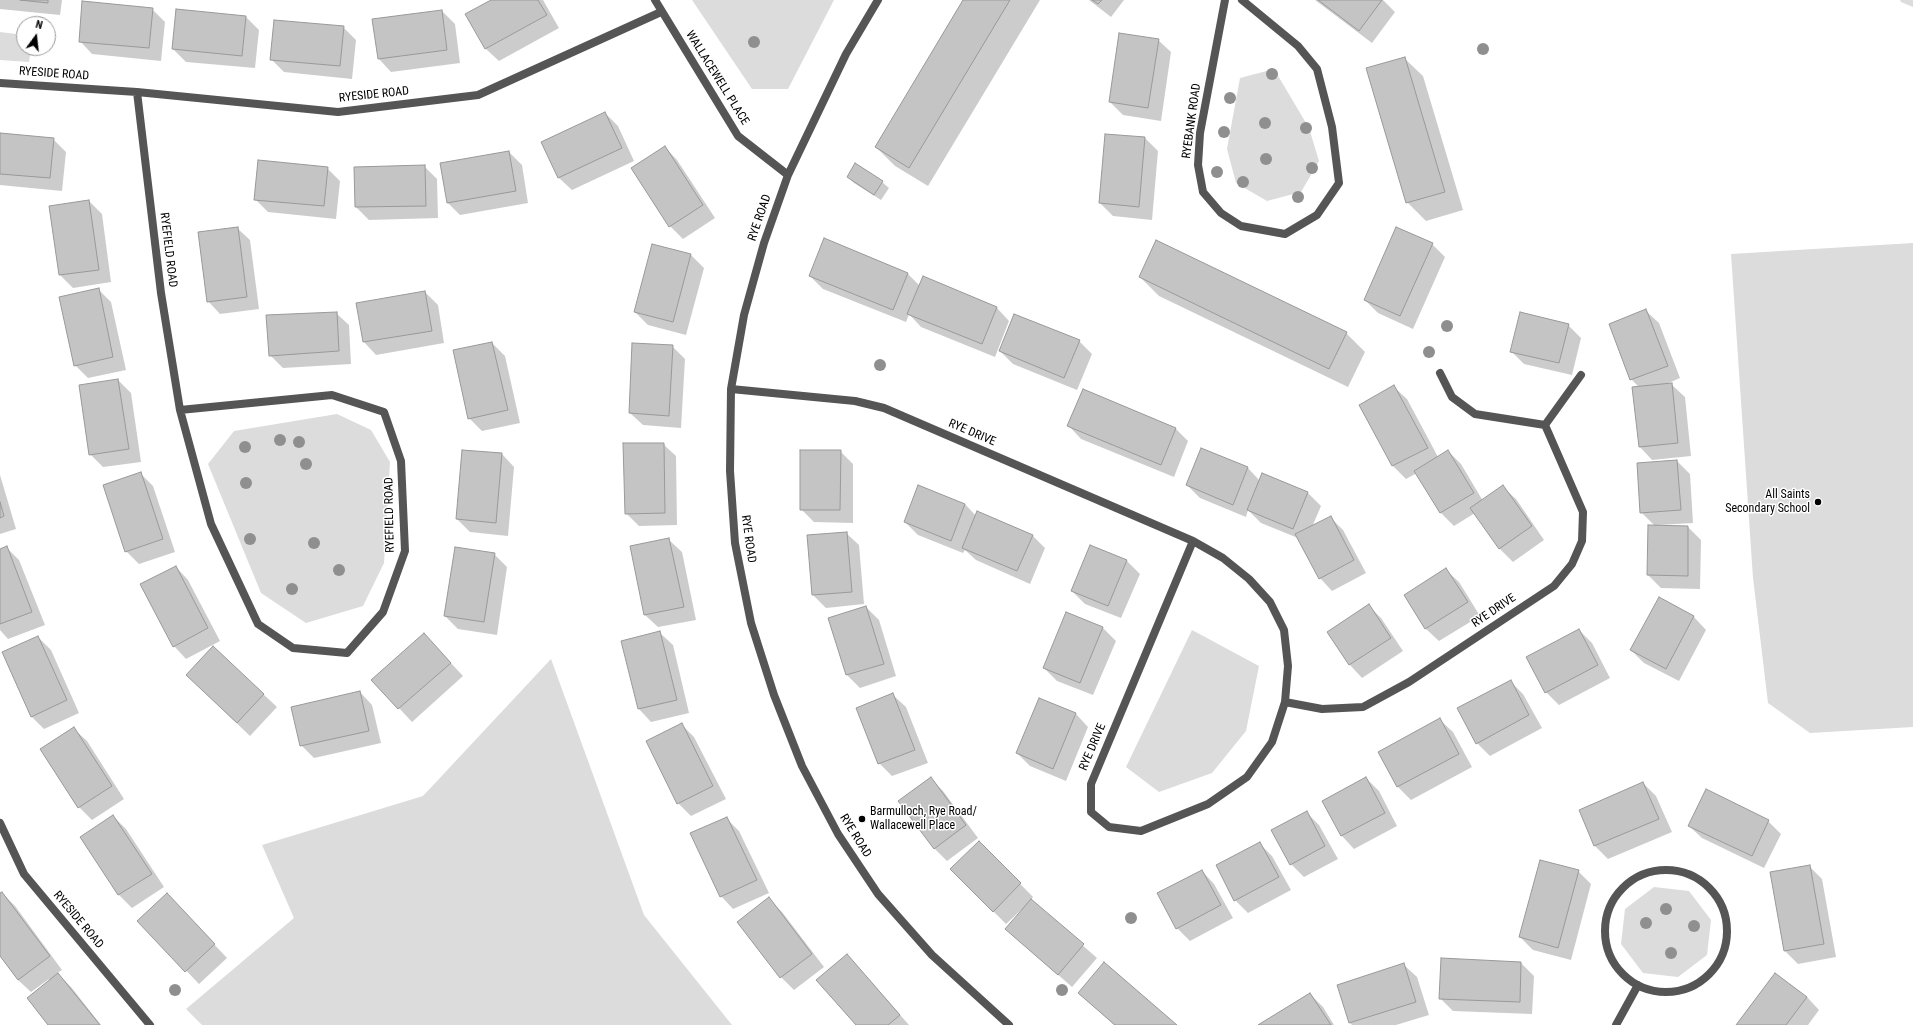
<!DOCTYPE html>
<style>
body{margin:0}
#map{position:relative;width:1913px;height:1025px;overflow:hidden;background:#fff;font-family:"Roboto Condensed",sans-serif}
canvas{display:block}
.north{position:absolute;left:16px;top:16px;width:40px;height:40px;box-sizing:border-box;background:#fff;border:1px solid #999;border-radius:50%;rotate:15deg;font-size:11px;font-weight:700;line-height:16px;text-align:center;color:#000}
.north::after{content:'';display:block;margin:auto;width:14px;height:18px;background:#000;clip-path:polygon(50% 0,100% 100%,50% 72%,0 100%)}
</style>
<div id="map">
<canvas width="1913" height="1025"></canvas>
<div class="north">N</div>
</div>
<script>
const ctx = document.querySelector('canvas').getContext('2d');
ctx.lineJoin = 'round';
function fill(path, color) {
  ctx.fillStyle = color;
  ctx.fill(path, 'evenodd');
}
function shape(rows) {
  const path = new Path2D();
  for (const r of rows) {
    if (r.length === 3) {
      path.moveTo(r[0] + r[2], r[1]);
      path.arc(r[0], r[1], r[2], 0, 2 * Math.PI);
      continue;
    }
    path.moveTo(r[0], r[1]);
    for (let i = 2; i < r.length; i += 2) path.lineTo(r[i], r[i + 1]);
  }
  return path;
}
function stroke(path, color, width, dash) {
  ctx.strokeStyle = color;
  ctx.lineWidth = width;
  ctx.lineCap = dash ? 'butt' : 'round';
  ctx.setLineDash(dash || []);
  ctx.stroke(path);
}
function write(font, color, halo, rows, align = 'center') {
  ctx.font = font + ' "Roboto Condensed",sans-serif';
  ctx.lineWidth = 3;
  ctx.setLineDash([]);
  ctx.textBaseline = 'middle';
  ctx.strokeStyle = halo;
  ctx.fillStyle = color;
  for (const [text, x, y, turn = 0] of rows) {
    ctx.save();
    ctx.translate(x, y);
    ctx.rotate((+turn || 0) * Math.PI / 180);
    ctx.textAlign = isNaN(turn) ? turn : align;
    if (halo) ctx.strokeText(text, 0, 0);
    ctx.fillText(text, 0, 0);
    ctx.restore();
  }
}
const green = shape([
 [692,0,834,0,788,89,752,89],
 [1900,0,1913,0,1913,7,1901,2],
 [0,32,24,35,24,48,31,48,29,62,0,60],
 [1274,69,1309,128,1319,161,1301,192,1267,201,1236,183,1227,149,1240,78],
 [1913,243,1913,727,1810,733,1768,703,1753,578,1731,254],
 [337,414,371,430,390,462,384,563,363,606,306,623,261,593,208,464,234,431],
 [1192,630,1259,666,1246,731,1212,773,1159,792,1126,767],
 [551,659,644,915,732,1025,202,1025,186,1009,294,918,262,845,423,796],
 [1654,887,1689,891,1711,920,1707,955,1678,977,1643,973,1621,944,1625,909]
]);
const shadow = shape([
 [0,0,62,0,60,15,0,9],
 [493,0,543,0,559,28,499,61,486,49],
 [964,0,1040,0,928,186,895,166,876,147],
 [1089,0,1124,0,1111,17],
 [1315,0,1383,0,1395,12,1372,43],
 [152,9,165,22,161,61,92,54,80,41],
 [442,11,455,24,460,63,391,72,379,59],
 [246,17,259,30,255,68,186,62,173,49],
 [343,27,356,40,352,79,284,72,271,59],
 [1158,40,1171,52,1161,121,1123,115,1110,102],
 [1404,58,1423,76,1463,210,1426,221,1407,202],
 [605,113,618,126,634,161,572,190,559,178,543,142],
 [0,134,53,139,66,152,62,191,0,185],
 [1145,138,1158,151,1152,220,1113,216,1100,203],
 [665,147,677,160,715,218,683,239,670,226,632,168],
 [509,152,522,165,528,203,460,215,447,202],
 [424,166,437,179,438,218,369,220,356,207],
 [327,168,340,181,336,219,268,212,255,199],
 [848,177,882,182,889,188,881,200,854,183],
 [89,201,102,214,111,282,73,288,60,275,51,206],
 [237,228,250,240,259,309,220,314,208,301],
 [1432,244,1445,257,1413,329,1378,313,1365,300],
 [653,245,691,255,704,268,686,335,648,325,635,312],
 [908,274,920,286,923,278,997,308,1009,321,995,357,921,327,909,314,906,322,823,289,810,276],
 [1140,277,1346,333,1365,352,1348,387,1159,296],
 [98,289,111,302,126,370,88,378,75,365],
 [425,292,438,305,444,343,376,355,364,342],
 [1646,311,1659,323,1680,378,1664,385,1672,385,1685,397,1691,456,1652,460,1640,447,1640,388,1631,379],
 [336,313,349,325,351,364,283,368,270,355],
 [1568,325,1581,338,1572,375,1524,364,1511,351],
 [1079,341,1092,354,1077,390,1013,364,1000,351],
 [492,343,505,356,520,423,482,431,469,418],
 [672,346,685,359,681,428,643,425,630,413],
 [118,380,131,393,141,462,103,467,90,454],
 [1394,387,1407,399,1438,457,1448,451,1461,464,1483,501,1503,487,1516,499,1544,540,1513,562,1500,549,1475,513,1454,526,1441,513,1417,473,1406,479,1393,466,1360,405],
 [1069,426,1175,428,1188,441,1174,477,1081,439],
 [663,444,676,456,677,525,639,526,626,513],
 [840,451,853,464,853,523,814,522,801,509],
 [502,454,514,467,508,536,470,532,457,519],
 [1677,461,1690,474,1693,523,1658,525,1658,526,1688,527,1701,540,1700,589,1661,588,1648,575,1655,526,1641,512],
 [1248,468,1260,481,1263,475,1308,493,1321,506,1312,527,1330,517,1343,530,1366,573,1332,591,1320,578,1298,538,1261,523,1248,510,1246,517,1200,498,1187,485],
 [140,473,153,486,175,552,139,564,126,551],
 [0,475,16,529,0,534],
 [965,504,976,516,1032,535,1045,548,1030,584,976,560,965,550,963,553,918,535,905,522],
 [846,533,859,545,864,604,826,608,813,595],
 [669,540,682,552,696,620,658,627,645,615],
 [1091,546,1127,561,1140,574,1121,618,1085,604,1072,591],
 [6,547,19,560,45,625,8,639,0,630,0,550],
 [494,554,507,567,497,635,458,629,445,616],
 [176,567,188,580,220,641,186,659,174,646],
 [1446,570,1459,582,1480,616,1439,641,1426,629,1405,595],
 [1659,598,1694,617,1706,630,1679,681,1644,663,1631,650],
 [1369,606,1381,618,1403,651,1362,678,1350,665,1328,632],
 [866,607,879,620,896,676,860,688,847,675,829,619],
 [1067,614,1103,628,1116,641,1093,695,1057,681,1044,668],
 [1579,630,1592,643,1610,678,1559,705,1546,692],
 [660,633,673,645,689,713,651,722,639,709],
 [38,637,51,650,79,713,44,729,31,716],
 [213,647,277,707,250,736,200,688],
 [436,647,463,676,412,722,373,680],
 [1510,681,1523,694,1542,728,1490,756,1477,743],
 [360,692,372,705,381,743,314,758,301,745],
 [893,695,906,707,928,763,892,776,879,763],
 [1076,714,1088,727,1066,781,1030,766,1017,753],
 [1440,720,1453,732,1472,767,1411,800,1398,787,1380,752],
 [681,724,694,737,726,799,691,816,678,803],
 [74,729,87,741,124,799,92,820,79,807],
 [930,778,943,791,978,838,947,861,934,848],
 [1366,778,1379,791,1397,826,1354,849,1342,836,1323,802],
 [1643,783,1656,796,1672,832,1608,859,1595,846,1580,810],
 [1306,812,1319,825,1338,859,1304,877,1291,864],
 [113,816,126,829,164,887,132,908,119,895,81,837],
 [726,818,739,831,769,893,733,909,721,896],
 [1768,821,1781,834,1764,868,1702,838,1689,826],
 [979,842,1033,897,1031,900,1097,958,1072,987,1006,929,1022,911,1021,910,1006,924,951,869],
 [1259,843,1272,856,1291,890,1248,913,1235,900],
 [1809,866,1822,879,1836,957,1798,964,1785,951],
 [1202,871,1214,884,1233,918,1190,941,1177,928],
 [1578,871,1591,884,1571,960,1533,950,1520,937],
 [2,893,15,906,62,970,57,973,71,987,101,1025,50,1025,50,981,49,979,31,992,18,980,0,955,0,895],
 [769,899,782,912,824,967,794,990,781,977,739,923],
 [180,908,227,958,199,984,139,921],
 [847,955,859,968,909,1025,857,1025],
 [1521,963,1534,976,1532,1014,1453,1011,1440,998],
 [1404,965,1417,977,1429,1015,1396,1025,1352,1025,1350,1023,1338,985],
 [1079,993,1176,1025,1114,1025],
 [1310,994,1323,1007,1334,1025,1260,1025],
 [1807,997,1819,1010,1808,1025,1738,1025]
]);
const building = shape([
 [20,0,48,0,48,3,20,0],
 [491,0,538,0,547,15,485,49,465,14,491,0],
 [963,0,1010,0,909,168,875,147,963,0],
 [1092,0,1102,0,1098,4,1092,0],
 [1318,0,1382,0,1359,31,1318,0],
 [82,1,153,8,149,48,79,42,82,1],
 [176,9,246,16,242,56,172,49,176,9],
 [442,10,447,50,378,59,372,19,442,10],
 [274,20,344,26,340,66,270,60,274,20],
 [1119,33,1159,39,1148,108,1109,102,1119,33],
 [1405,57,1445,192,1406,203,1366,68,1405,57],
 [605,112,622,148,558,178,541,142,605,112],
 [0,133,54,138,50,178,0,174,0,133],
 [1105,134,1145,137,1139,207,1099,203,1105,134],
 [665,146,703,205,669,227,631,168,665,146],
 [509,151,516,191,447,203,440,163,509,151],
 [258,160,328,167,324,206,254,200,258,160],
 [855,163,883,181,874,195,847,177,855,163],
 [425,165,426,206,355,207,354,167,425,165],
 [89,200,99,270,59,275,49,206,89,200],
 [238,227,247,297,207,302,198,232,238,227],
 [1396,227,1433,243,1400,316,1364,300,1396,227],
 [824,238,908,273,893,310,809,276,824,238],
 [1156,240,1347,332,1329,369,1139,277,1156,240],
 [652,244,691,254,673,322,634,312,652,244],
 [923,276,997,307,982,344,907,314,923,276],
 [99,288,113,357,74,366,59,297,99,288],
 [425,291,432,331,363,342,356,303,425,291],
 [1646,309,1668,366,1630,380,1609,324,1646,309],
 [337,312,339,351,269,356,266,315,337,312],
 [1520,312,1569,324,1559,363,1510,352,1520,312],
 [1014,314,1080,340,1064,378,999,351,1014,314],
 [492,342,508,410,468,419,453,350,492,342],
 [632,343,673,345,669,416,629,413,632,343],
 [118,379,129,449,89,455,79,385,118,379],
 [1672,383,1678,443,1639,447,1632,387,1672,383],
 [1394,385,1428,448,1392,466,1359,405,1394,385],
 [1083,389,1176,428,1161,465,1067,426,1083,389],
 [623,443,664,443,665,513,625,514,623,443],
 [1201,448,1248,467,1233,505,1186,485,1201,448],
 [462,450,502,453,496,523,456,519,462,450],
 [800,450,841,450,840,510,800,510,800,450],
 [1448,450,1474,493,1440,513,1414,471,1448,450],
 [1677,460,1681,510,1640,513,1637,463,1677,460],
 [141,472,163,539,125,552,103,485,141,472],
 [1262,473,1308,492,1293,529,1247,510,1262,473],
 [918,485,965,504,951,541,904,522,918,485],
 [1503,485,1532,526,1499,549,1470,508,1503,485],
 [0,502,4,516,0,518,0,502],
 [977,511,1033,535,1017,571,962,548,977,511],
 [1331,516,1354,560,1319,579,1295,534,1331,516],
 [1648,525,1688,526,1688,576,1647,575,1648,525],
 [847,532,852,592,812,595,807,535,847,532],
 [669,538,684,607,644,615,630,546,669,538],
 [1090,545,1127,560,1108,606,1071,591,1090,545],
 [7,546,32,612,0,624,0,549,7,546],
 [455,547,495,553,484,622,444,616,455,547],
 [176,566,208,628,173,647,140,584,176,566],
 [1446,568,1468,602,1425,629,1404,595,1446,568],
 [1659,597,1694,616,1666,669,1630,650,1659,597],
 [1369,604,1391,638,1349,665,1327,632,1369,604],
 [866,606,884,664,846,675,828,618,866,606],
 [1066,612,1103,627,1080,683,1043,668,1066,612],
 [1579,629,1598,665,1545,693,1526,657,1579,629],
 [660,631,677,700,638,709,621,641,660,631],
 [424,633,451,663,398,709,371,680,424,633],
 [38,636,67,700,31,717,2,652,38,636],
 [213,646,264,694,237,723,186,675,213,646],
 [1511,680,1529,715,1476,744,1457,708,1511,680],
 [360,691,369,731,300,746,291,707,360,691],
 [893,693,915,750,878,764,856,708,893,693],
 [1039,698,1076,713,1053,769,1016,753,1039,698],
 [1440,718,1459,754,1397,787,1378,752,1440,718],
 [682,723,713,786,677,804,646,741,682,723],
 [74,727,112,786,78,808,40,749,74,727],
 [931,777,966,825,934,849,898,801,931,777],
 [1366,777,1385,813,1341,836,1322,801,1366,777],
 [1643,782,1659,819,1594,846,1579,810,1643,782],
 [1706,789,1769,820,1752,856,1688,826,1706,789],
 [1307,811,1325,846,1290,865,1271,830,1307,811],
 [113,815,152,874,118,895,80,837,113,815],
 [727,817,757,880,720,897,690,833,727,817],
 [979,841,1021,883,993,912,950,869,979,841],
 [1260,842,1279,877,1234,901,1216,865,1260,842],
 [1540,860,1579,870,1558,948,1519,937,1540,860],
 [1810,865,1824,944,1784,951,1770,872,1810,865],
 [1202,870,1221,905,1176,929,1157,893,1202,870],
 [2,892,50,956,18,980,0,956,0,893,2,892],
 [167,893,215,944,185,972,137,921,167,893],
 [769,897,812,954,780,978,737,922,769,897],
 [1031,899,1084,944,1058,975,1005,929,1031,899],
 [847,954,900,1015,888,1025,856,1025,816,980,847,954],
 [1441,958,1521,962,1520,1002,1439,999,1441,958],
 [1104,962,1177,1025,1115,1025,1078,993,1104,962],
 [1404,963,1416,1002,1349,1023,1337,985,1404,963],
 [58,973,100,1025,48,1025,27,998,58,973],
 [1775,973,1807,997,1786,1025,1736,1025,1775,973],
 [1310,993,1331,1025,1258,1025,1310,993]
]);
const street = shape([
 [655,0,738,136,788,175],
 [878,0,846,54,788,175,764,243,744,315,731,389,730,471,735,543,751,623,774,695,802,766,838,834,878,894,932,955,1009,1025],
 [1225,0,1200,133,1198,165,1203,192,1221,213,1241,226,1285,234,1317,215,1339,183,1332,127,1317,69,1298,46,1242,0],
 [0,83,137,92,338,112,478,95,661,12],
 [137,92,161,293,180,410,211,524,258,624,293,648,347,653,383,612,405,551,401,461,384,412,332,395,180,410],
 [1440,373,1452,397,1475,414,1545,425,1581,375],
 [731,389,855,401,884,408,1193,541,1223,558,1249,579,1270,602,1284,630,1288,666,1285,702,1272,742,1247,777,1208,804,1141,831,1109,827,1091,812,1091,784,1193,541],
 [1285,702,1322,709,1363,707,1409,682,1554,586,1572,564,1582,541,1583,512,1545,425],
 [0,823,24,874,150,1025],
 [1666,931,61],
 [1616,1025,1638,985]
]);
const trees = [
 [754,42],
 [1483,49],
 [1272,74],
 [1230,98],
 [1265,123],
 [1306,128],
 [1224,132],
 [1266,159],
 [1312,168],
 [1217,172],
 [1243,182],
 [1298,197],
 [1447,326],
 [1429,352],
 [880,365],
 [280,440],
 [299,442],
 [245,447],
 [306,464],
 [246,483],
 [250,539],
 [314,543],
 [339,570],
 [292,589],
 [1666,909],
 [1131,918],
 [1646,923],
 [1694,926],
 [1671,953],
 [175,990],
 [1062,990]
];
const markers = [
 [1818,502,4,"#000"],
 [862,819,4,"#000"]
];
const streetNames = [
 ["RYESIDE ROAD",54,74,4],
 ["WALLACEWELL PLACE",717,78,58],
 ["RYESIDE ROAD",374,95,-6],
 ["RYEBANK ROAD",1192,121,-82],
 ["RYE ROAD",760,218,-71],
 ["RYEFIELD ROAD",168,250,83],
 ["RYE DRIVE",972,433,23],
 ["RYEFIELD ROAD",390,515,-91],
 ["RYE ROAD",748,539,82],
 ["RYE DRIVE",1494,611,-34],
 ["RYE DRIVE",1093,747,-67],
 ["RYE ROAD",855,836,58],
 ["RYESIDE ROAD",78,920,50]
];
const poiNames = [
 ["All Saints",1810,495],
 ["Secondary School",1810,509],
 ["Barmulloch, Rye Road/",870,812,"left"],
 ["Wallacewell Place",870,826,"left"]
];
fill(green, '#dcdcdc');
fill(shadow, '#0003');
fill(building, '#c4c4c4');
stroke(building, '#999', 1);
stroke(street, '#555', 8);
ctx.fillStyle = '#8f8f8f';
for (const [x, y] of trees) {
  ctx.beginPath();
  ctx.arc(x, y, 6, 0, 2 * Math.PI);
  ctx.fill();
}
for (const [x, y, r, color] of markers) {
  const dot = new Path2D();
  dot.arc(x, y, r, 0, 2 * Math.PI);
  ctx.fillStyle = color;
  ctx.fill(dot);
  stroke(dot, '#fff', 1.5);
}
write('12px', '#000', '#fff', streetNames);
write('12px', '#000', '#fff', poiNames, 'right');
</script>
